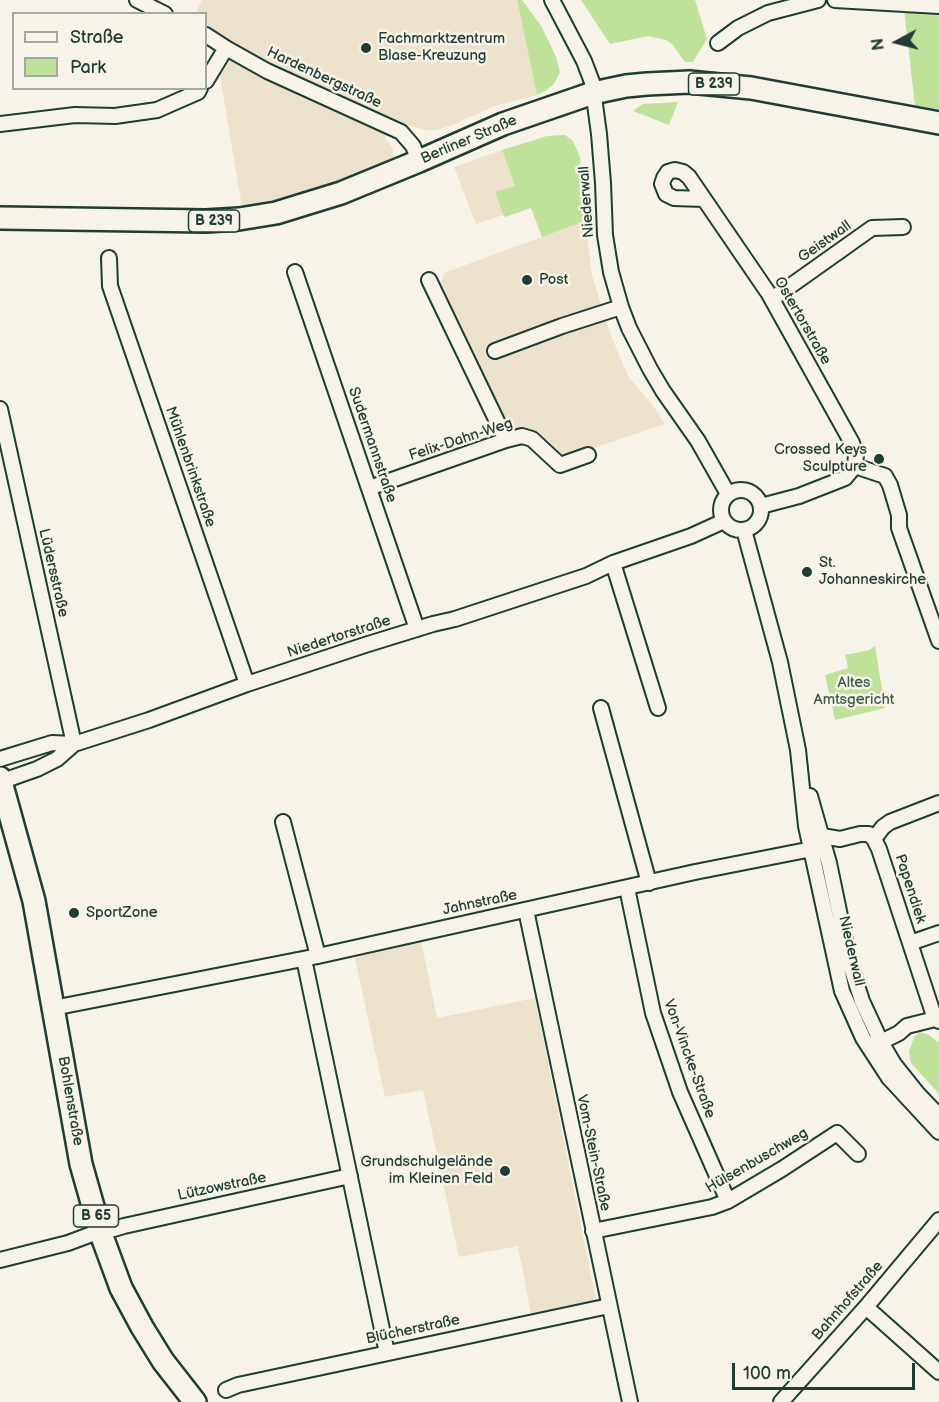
<!DOCTYPE html>
<meta charset="utf-8">
<style>
body{margin:0}
#map{position:relative;width:939px;height:1402px;overflow:hidden;background:#f7f3e8;font-family:"Balsamiq Sans",sans-serif}
canvas{display:block}
.legend{position:absolute;left:12px;top:12px;width:195px;height:78px;box-sizing:border-box;background:#f7f3e8;border:2px solid #a1aaa0;margin:0;padding:8px 10px;list-style:none;font-size:18px;color:#1f3d34}
.legend li{display:flex;align-items:center;gap:12px;height:30px}
.legend b{width:30px;border:2px solid #a1aaa0}
.north{position:absolute;left:867px;top:12px;width:60px;height:60px;-webkit-text-stroke:4px #f7f3e8;paint-order:stroke;rotate:263deg;font-size:16px;font-weight:700;line-height:24px;text-align:center;color:#1f3d34}
.north::after{content:'';display:block;margin:auto;width:21px;height:27px;background:#1f3d34;clip-path:polygon(50% 0,100% 100%,50% 72%,0 100%)}
.scale{position:absolute;left:732px;top:1363px;width:183px;height:27px;box-sizing:border-box;border:3px solid #1f3d34;border-top:0;padding-left:8px;font-size:18px;line-height:21px;white-space:nowrap;color:#1f3d34;-webkit-text-stroke:4px #f7f3e8;paint-order:stroke}
</style>
<div id="map">
<canvas width="939" height="1402"></canvas>
<ul class="legend">
<li><b style="height:8px;background:#f7f3e8"></b>Straße</li>
<li><b style="height:16px;background:#bfe19a"></b>Park</li>
</ul>
<div class="north">N</div>
<div class="scale">100 m</div>
</div>
<script>
const ctx = document.querySelector('canvas').getContext('2d');
ctx.lineJoin = 'round';
function fill(path, color) {
  ctx.fillStyle = color;
  ctx.fill(path, 'evenodd');
}
function shape(rows) {
  const path = new Path2D();
  for (const r of rows) {
    if (r.length === 3) {
      path.moveTo(r[0] + r[2], r[1]);
      path.arc(r[0], r[1], r[2], 0, 2 * Math.PI);
      continue;
    }
    path.moveTo(r[0], r[1]);
    for (let i = 2; i < r.length; i += 2) path.lineTo(r[i], r[i + 1]);
  }
  return path;
}
function stroke(path, color, width, dash) {
  ctx.strokeStyle = color;
  ctx.lineWidth = width;
  ctx.lineCap = dash ? 'butt' : 'round';
  ctx.setLineDash(dash || []);
  ctx.stroke(path);
}
function write(font, color, halo, rows, align = 'center') {
  ctx.font = font + ' "Balsamiq Sans",sans-serif';
  ctx.lineWidth = 5;
  ctx.setLineDash([]);
  ctx.textBaseline = 'middle';
  ctx.strokeStyle = halo;
  ctx.fillStyle = color;
  for (const [text, x, y, turn = 0] of rows) {
    ctx.save();
    ctx.translate(x, y);
    ctx.rotate((+turn || 0) * Math.PI / 180);
    ctx.textAlign = isNaN(turn) ? turn : align;
    if (halo) ctx.strokeText(text, 0, 0);
    ctx.fillText(text, 0, 0);
    ctx.restore();
  }
}
const built = shape([
 [202,0,517,0,537,95,495,106,450,126,436,130,427,130,395,123,385,138,393,149,394,158,386,165,350,180,299,197,242,207,220,76,239,48,206,25,206,14,195,14],
 [502,150,515,186,495,193,503,215,476,224,454,167],
 [585,221,592,275,608,328,628,376,654,407,665,424,561,459,551,452,529,429,509,434,439,288,444,273],
 [421,940,437,1018,535,998,596,1300,531,1314,518,1246,459,1257,423,1090,385,1097,354,954]
]);
const green = shape([
 [517,0,522,0,542,27,556,57,560,72,554,84,545,91,537,95],
 [581,0,695,0,707,39,693,62,685,62,672,44,666,40,648,36,610,44],
 [904,9,939,10,939,109,915,106],
 [678,102,669,125,633,111,643,104],
 [565,135,573,141,580,157,585,221,542,237,531,208,505,217,503,215,495,192,515,186,502,150,547,136],
 [875,646,885,708,835,720,825,675,848,668,845,655,869,650],
 [920,1032,929,1035,939,1043,939,1094,911,1063,909,1052,914,1037]
]);
const street = shape([
 [137,0,165,14],
 [552,0,584,61,592,82,599,134,603,183,605,235,611,272,621,307,629,328,650,369,663,391,698,441,728,494],
 [835,0,939,6],
 [206,35,226,48,267,71,401,132,413,146,419,161],
 [718,43,738,28,768,13,818,0],
 [206,81,226,48],
 [0,124,75,115,115,116,157,110,198,92,200,88],
 [704,199,674,198,666,194,662,184,664,178,668,172,675,170,683,172,689,177,769,294,852,443,856,455,855,466],
 [109,258,110,286,247,684],
 [295,272,417,629],
 [429,280,506,440],
 [772,299,872,228,903,227],
 [495,351,562,326,621,307],
 [0,409,74,744],
 [855,466,885,476,890,485,899,515,899,528,939,641],
 [369,488,506,440,522,436,532,439,560,465,588,455],
 [741,510,20],
 [761,506,799,496,845,478,855,466],
 [744,530,780,662,798,750,806,826,842,991,863,1038,889,1078,939,1132],
 [613,563,658,708],
 [601,708,649,883],
 [0,759,52,743,74,744,149,720,247,684,365,645,433,624,455,619,586,576,613,563,691,536,724,521],
 [0,782,37,769,57,759,74,744],
 [810,796,829,863,850,964,862,1001,881,1042,894,1064,918,1094,939,1116],
 [283,822,318,956],
 [822,836,840,839,860,834,869,834,874,839],
 [874,839,879,849,935,1019],
 [874,839,883,827,890,822,939,803],
 [627,888,653,1013,680,1092,728,1201],
 [526,910,630,1402],
 [910,943,939,933],
 [304,959,387,1353],
 [53,1008,318,956,695,872,812,849],
 [874,1043,881,1042,899,1033,907,1026,935,1019,939,1021],
 [593,1231,712,1207,728,1201,782,1169,837,1133,858,1154],
 [0,1260,68,1243,100,1231,114,1229,124,1226,350,1176],
 [866,1307,939,1372],
 [226,1390,238,1385,609,1306],
 [781,1402,866,1307,939,1220]
]);
const primary = shape([
 [0,218,206,221,239,219,276,213,341,193,419,161,503,124,593,93,626,86,647,84,689,82,751,88,939,123],
 [0,778,34,901,81,1164,100,1231,121,1288,142,1327,163,1361,195,1402]
]);
const markers = [
 [366,48,6,"#1f3d34"],
 [527,280,6,"#1f3d34"],
 [879,459,6,"#1f3d34"],
 [807,572,6,"#1f3d34"],
 [74,913,6,"#1f3d34"],
 [505,1171,6,"#1f3d34"]
];
const shields = [
 [714,84,51],
 [214,221,51],
 [96,1216,45]
];
const shieldNames = [
 ["B 239",714,84],
 ["B 239",214,221],
 ["B 65",96,1216]
];
const poiNames = [
 ["Fachmarktzentrum",378,39],
 ["Blase-Kreuzung",378,56],
 ["Post",539,280],
 ["Crossed Keys",867,450,"right"],
 ["Sculpture",867,467,"right"],
 ["St.",819,563],
 ["Johanneskirche",819,580],
 ["SportZone",86,913],
 ["Grundschulgelände",493,1162,"right"],
 ["im Kleinen Feld",493,1179,"right"]
];
const streetNames = [
 ["Hardenbergstraße",324,78,25],
 ["Berliner Straße",469,140,-23],
 ["Niederwall",587,202,-94],
 ["Geistwall",825,242,-35],
 ["Ostertorstraße",802,321,60],
 ["Felix-Dahn-Weg",461,440,-18],
 ["Sudermannstraße",372,445,71],
 ["Mühlenbrinkstraße",190,467,71],
 ["Lüdersstraße",53,573,77],
 ["Niedertorstraße",339,637,-18],
 ["Papendiek",910,889,72],
 ["Jahnstraße",480,903,-12],
 ["Niederwall",851,951,77],
 ["Von-Vincke-Straße",689,1059,70],
 ["Bohlenstraße",70,1101,80],
 ["Vom-Stein-Straße",593,1153,78],
 ["Hülsenbuschweg",757,1161,-30],
 ["Lützowstraße",222,1187,-12],
 ["Bahnhofstraße",848,1301,-49],
 ["Blücherstraße",413,1330,-12]
];
const parkNames = [
 ["Altes",854,683],
 ["Amtsgericht",854,700]
];
fill(built, '#ece2cc');
fill(green, '#bfe19a');
stroke(street, '#1f3d34', 18);
stroke(primary, '#1f3d34', 26);
stroke(street, '#f7f3e8', 14);
stroke(primary, '#f7f3e8', 21);
for (const [x, y, r, color] of markers) {
  const dot = new Path2D();
  dot.arc(x, y, r, 0, 2 * Math.PI);
  ctx.fillStyle = color;
  ctx.fill(dot);
  stroke(dot, '#f7f3e8', 2);
}
for (const [x, y, w] of shields) {
  const box = new Path2D();
  box.roundRect(x - w / 2, y - 11, w, 22, 4.5);
  ctx.fillStyle = '#f7f3e8';
  ctx.fill(box);
  stroke(box, '#1f3d34', 1.5);
}
write('bold 14px', '#1f3d34', null, shieldNames);
write('15px', '#1f3d34', '#f7f3e8', poiNames, 'left');
write('15px', '#1f3d34', '#f7f3e8', streetNames);
write('15px', '#3f5e48', '#f7f3e8', parkNames);
</script>
